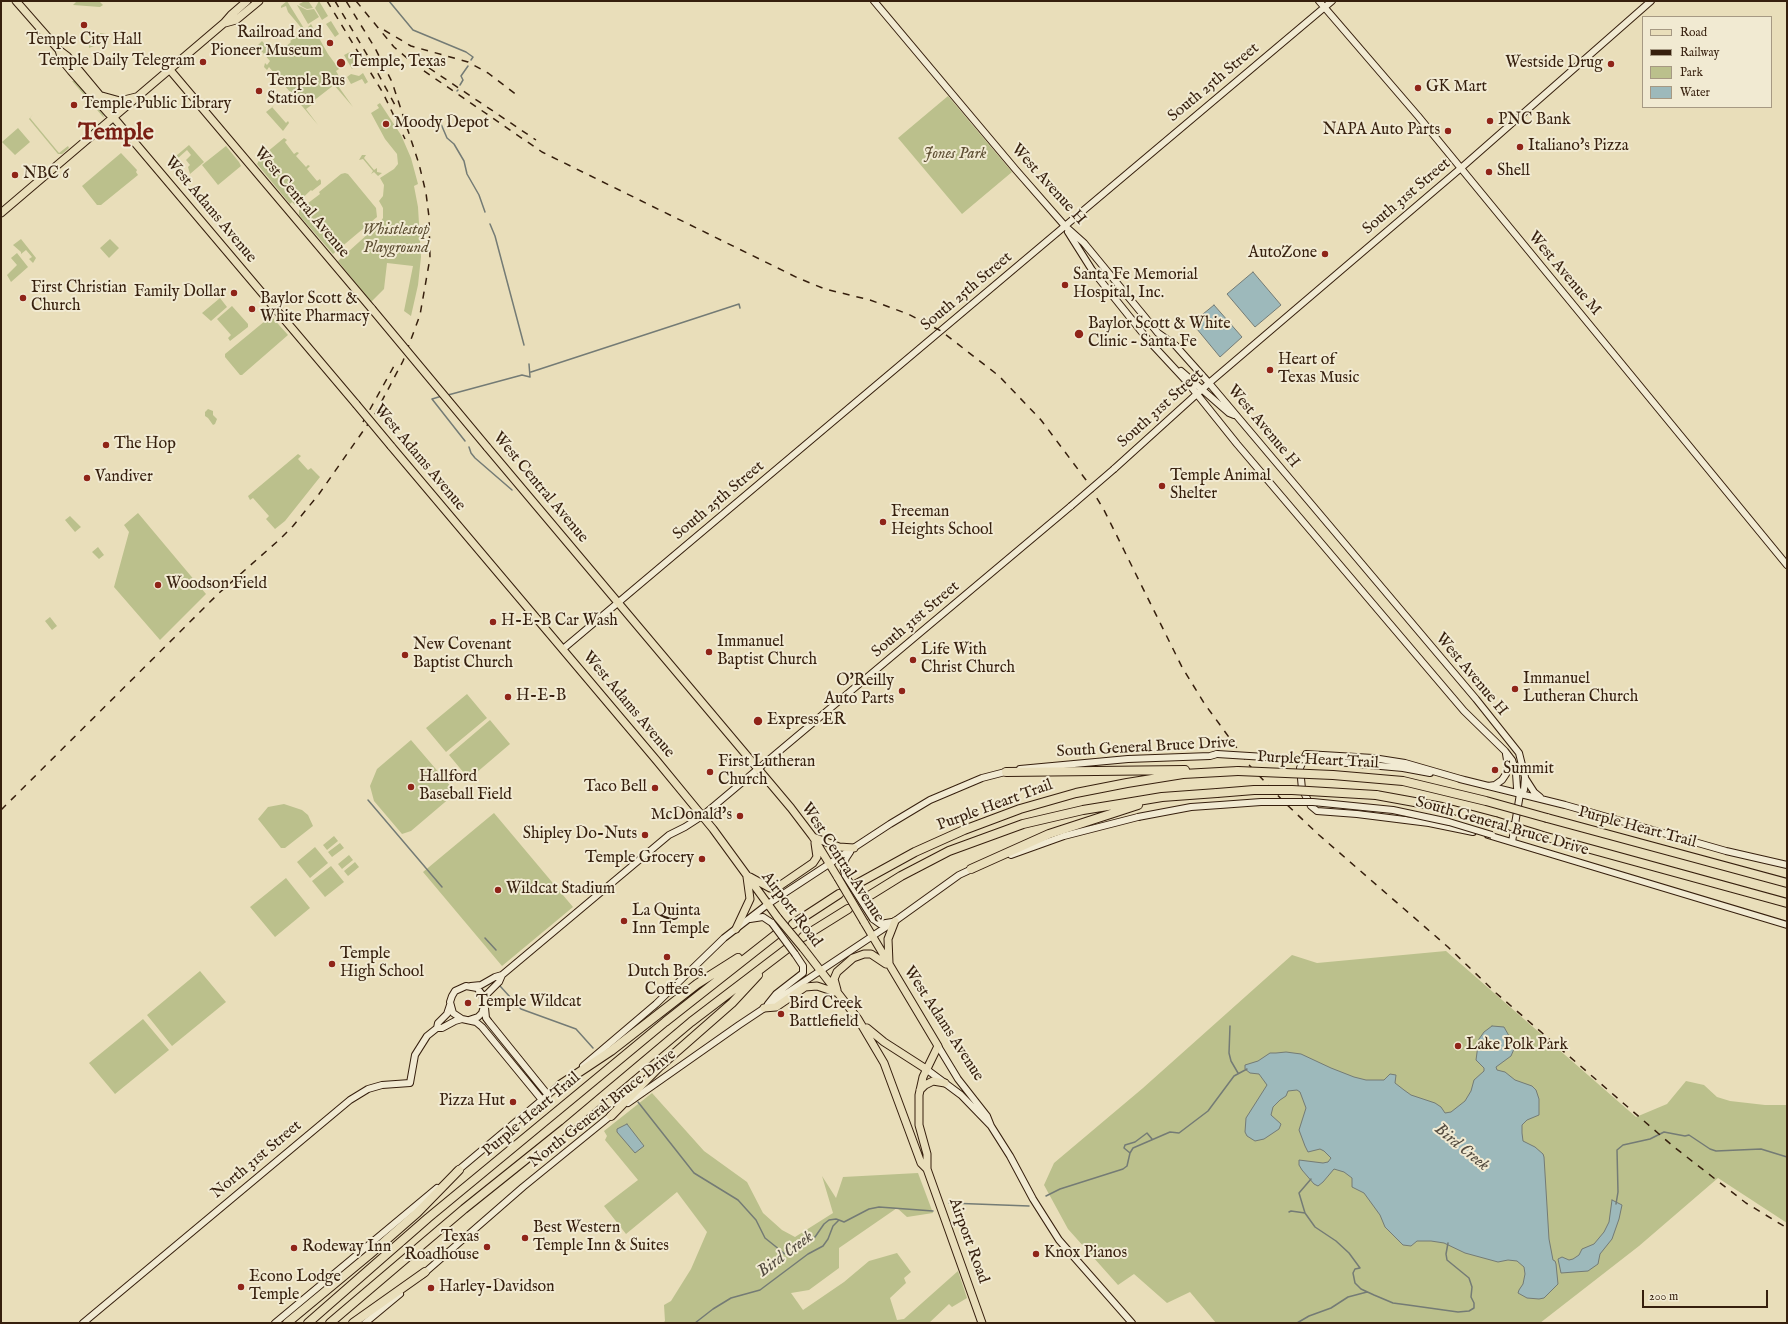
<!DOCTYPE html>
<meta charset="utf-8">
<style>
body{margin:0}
#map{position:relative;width:1788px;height:1324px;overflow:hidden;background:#e9deba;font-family:"IM FELL English",serif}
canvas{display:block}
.frame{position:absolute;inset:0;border:2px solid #361f0d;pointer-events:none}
.legend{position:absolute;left:1642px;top:16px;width:130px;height:92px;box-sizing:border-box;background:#f1ead2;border:1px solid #a69983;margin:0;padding:5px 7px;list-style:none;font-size:12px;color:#361f0d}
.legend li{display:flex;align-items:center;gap:8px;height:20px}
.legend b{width:20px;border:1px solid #a69983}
.scale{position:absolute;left:1642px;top:1290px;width:126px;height:18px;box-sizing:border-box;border:2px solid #361f0d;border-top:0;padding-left:5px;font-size:12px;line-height:14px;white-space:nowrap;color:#361f0d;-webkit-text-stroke:3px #f1ead2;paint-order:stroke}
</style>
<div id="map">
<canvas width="1788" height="1324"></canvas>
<div class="frame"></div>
<ul class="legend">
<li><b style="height:5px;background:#e9deba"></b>Road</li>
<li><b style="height:5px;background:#361f0d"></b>Railway</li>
<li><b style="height:11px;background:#bbc08c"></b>Park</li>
<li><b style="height:11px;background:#9db9bb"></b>Water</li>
</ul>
<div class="scale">200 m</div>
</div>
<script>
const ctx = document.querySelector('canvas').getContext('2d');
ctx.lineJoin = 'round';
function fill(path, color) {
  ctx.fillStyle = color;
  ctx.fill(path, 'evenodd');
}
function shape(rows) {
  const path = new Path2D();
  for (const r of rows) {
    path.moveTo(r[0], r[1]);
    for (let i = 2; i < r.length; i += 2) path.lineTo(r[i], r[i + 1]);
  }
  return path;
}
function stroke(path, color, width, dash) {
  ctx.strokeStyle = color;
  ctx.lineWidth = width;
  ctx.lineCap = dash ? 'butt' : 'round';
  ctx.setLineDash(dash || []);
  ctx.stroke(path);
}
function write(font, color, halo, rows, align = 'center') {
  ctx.font = font + ' "IM FELL English",serif';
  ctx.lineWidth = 4;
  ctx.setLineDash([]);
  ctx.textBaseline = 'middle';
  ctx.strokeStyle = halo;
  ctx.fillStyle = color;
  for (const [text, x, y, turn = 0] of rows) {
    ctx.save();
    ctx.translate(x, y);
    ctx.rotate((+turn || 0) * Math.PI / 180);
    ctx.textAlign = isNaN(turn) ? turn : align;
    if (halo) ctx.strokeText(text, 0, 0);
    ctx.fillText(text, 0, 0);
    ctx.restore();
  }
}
const green = shape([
 [77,1,99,1,103,5,100,7,73,5],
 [287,1,305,30,311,24,328,54,339,69,336,71,340,78,336,83,353,107,334,85,312,102,313,104,306,109,318,125,269,67,267,70,264,67,265,63,267,65,270,61,257,46,262,41,275,56,291,42,290,41,304,31,288,12,286,6,281,8,281,6],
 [305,1,309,2,313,8,307,9,301,6,299,4],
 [319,1,328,16,322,20,315,8],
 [297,5,307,10,314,9,319,17,308,24],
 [331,21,339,34,335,37,326,24],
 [100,33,106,34,103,39,96,41,94,46,89,48,89,43,91,38],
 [350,52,357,65,354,66,352,69,344,55],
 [363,73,368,82,365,84,362,79,351,84,347,77,351,74,359,76],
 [72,81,75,81,103,114,104,118],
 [948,96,1012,172,962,214,898,138],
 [380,103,401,135,411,158,418,184,414,186,418,207,421,257,418,285,411,316,404,311,413,266,387,263,384,289,371,302,338,261,379,224,383,218,383,208,379,201,383,196,384,185,380,178,394,169,398,164,397,154,385,139,371,113,379,108,377,105],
 [275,105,272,107,286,123,288,121,289,123,283,131,266,112],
 [33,114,30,118,59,153,68,146,69,148,62,154,58,154,29,119],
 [18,128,30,142,15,155,2,142],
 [284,138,287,140,285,142,294,154,297,152,299,153,296,156,306,167,308,165,310,166,307,169,317,181,320,179,321,181,321,184,312,191,311,190,295,205,292,202,290,204,257,164,261,157],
 [189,145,204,162,190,174,188,167,190,165,186,160,191,155,187,150,178,158,176,156],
 [226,146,239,162,241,166,218,185,202,165],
 [121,153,137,170,136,172,138,175,101,205,97,205,82,186],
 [362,155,366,155,364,158,374,170,377,168,377,172,382,173,378,176,374,172,371,174,373,171,363,159,359,160],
 [345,173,348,174,376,208,377,217,333,254,299,215,299,210,320,194,319,192,341,174],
 [21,239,36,258,33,263,29,259,32,257,26,250,21,254,21,252,13,245],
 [110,239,119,248,109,258,100,248],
 [17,253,28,267,11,282,7,275,17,265,11,258],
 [220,298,227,307,211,321,202,313],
 [232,306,248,324,248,327,230,341,228,338,231,335,217,319],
 [271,316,288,335,242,375,240,375,225,357,225,354],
 [208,409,213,411,213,415,217,419,215,424,213,425,208,418,205,416,205,412],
 [298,454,301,456,298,459,308,470,311,468,320,477,285,521,275,529,266,519,269,516,253,498,250,500,248,496],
 [138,513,206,594,160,640,114,587,129,532,124,525],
 [70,516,81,527,75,532,65,520],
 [98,547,104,555,99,559,92,552],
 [50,617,57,626,52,630,45,621],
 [467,694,487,718,446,752,426,728],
 [490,720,510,744,469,779,449,755],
 [411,740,453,789,451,797,411,831,402,834,374,801,370,786,377,769],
 [284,804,302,810,308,815,313,826,285,848,281,848,258,819,268,807],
 [494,813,573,907,502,966,423,872],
 [334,836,338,841,327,850,323,845],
 [340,843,344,848,332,857,328,852],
 [315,847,328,863,310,878,297,862],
 [349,855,353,860,342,869,338,864],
 [355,862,359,867,348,876,344,871],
 [331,866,344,882,325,897,312,881],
 [286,878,310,908,275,937,250,907],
 [1446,951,1636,1117,1667,1104,1686,1081,1704,1085,1717,1097,1730,1101,1765,1105,1787,1105,1787,1223,1718,1178,1639,1246,1540,1323,1216,1323,1190,1292,1167,1303,1134,1274,1118,1285,1068,1229,1044,1185,1054,1163,1143,1088,1292,955,1317,963],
 [200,971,226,1002,172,1046,147,1015],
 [143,1019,169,1050,115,1094,89,1063],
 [652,1093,704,1151,747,1182,763,1213,782,1230,795,1237,833,1213,822,1176,836,1198,843,1177,918,1173,933,1213,907,1217,897,1208,839,1248,839,1268,809,1290,791,1293,803,1310,844,1282,869,1261,897,1253,911,1272,904,1278,906,1283,890,1298,897,1320,904,1319,958,1271,967,1298,952,1307,949,1304,929,1323,663,1323,665,1321,664,1305,671,1301,691,1269,707,1232,677,1192,626,1234,604,1206,638,1180,605,1140,607,1136,604,1131]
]);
const water = shape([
 [1253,272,1281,305,1255,327,1227,294,1253,272],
 [1214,305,1242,337,1220,357,1192,323,1214,305],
 [1492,1026,1504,1027,1513,1043,1514,1049,1511,1056,1496,1067,1497,1070,1505,1072,1515,1080,1532,1086,1536,1090,1539,1099,1539,1115,1527,1120,1522,1125,1522,1133,1523,1141,1535,1147,1543,1154,1544,1157,1549,1239,1553,1260,1555,1261,1556,1264,1558,1284,1544,1298,1539,1299,1527,1298,1518,1293,1519,1290,1523,1284,1525,1274,1524,1267,1517,1261,1508,1260,1498,1262,1465,1253,1444,1243,1431,1241,1417,1241,1411,1246,1403,1245,1385,1227,1380,1215,1364,1193,1352,1187,1352,1178,1344,1172,1334,1169,1323,1182,1318,1186,1314,1184,1302,1170,1299,1165,1299,1160,1323,1163,1328,1162,1331,1158,1324,1151,1320,1149,1308,1152,1305,1146,1299,1130,1306,1108,1300,1092,1297,1090,1288,1091,1286,1096,1280,1100,1273,1107,1271,1115,1281,1124,1279,1129,1264,1139,1255,1141,1247,1136,1245,1132,1246,1118,1267,1085,1259,1074,1250,1073,1245,1069,1245,1065,1258,1061,1270,1053,1276,1053,1286,1052,1301,1054,1331,1068,1354,1077,1366,1080,1384,1080,1390,1074,1396,1075,1395,1083,1404,1090,1411,1095,1435,1103,1441,1107,1445,1113,1451,1112,1465,1101,1471,1091,1474,1080,1484,1071,1484,1068,1476,1060,1478,1045,1479,1039,1484,1032,1492,1026],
 [627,1124,644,1146,635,1153,617,1132,617,1129,627,1124],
 [1612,1200,1622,1205,1619,1219,1612,1239,1600,1254,1598,1264,1588,1271,1561,1273,1558,1259,1562,1257,1569,1260,1573,1259,1579,1255,1582,1249,1594,1244,1604,1232,1609,1222,1612,1200]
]);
const stream = shape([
 [389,1,413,30,466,52,473,57,471,60],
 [460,85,463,80,461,76,468,66],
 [457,91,458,90],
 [441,124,447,138,454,144,464,161,467,174,479,195,485,212],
 [490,224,495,236,524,345],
 [531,372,739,304,740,308],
 [448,395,522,375,530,377,529,364],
 [442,396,432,399,465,441],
 [469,447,471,453,475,458,512,490],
 [368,800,442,887],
 [485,938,496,950],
 [500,986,521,1009,576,1029,593,1048],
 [1230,1026,1229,1053,1231,1061,1238,1073],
 [638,1102,694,1173,738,1200,756,1220,765,1238,785,1254,794,1247,805,1243,815,1237,824,1224,829,1220,836,1219,839,1220],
 [1130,1153,1124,1148,1125,1145,1135,1142,1147,1133,1152,1139],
 [1311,1179,1299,1193,1305,1213,1315,1227,1336,1241,1349,1253,1360,1268,1355,1269,1353,1273,1355,1283,1361,1289,1374,1295,1393,1303,1408,1305,1458,1312,1469,1311,1474,1308,1474,1303,1471,1297,1472,1287,1469,1278,1447,1260,1446,1254,1448,1243],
 [1046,1196,1060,1189,1123,1169,1127,1166,1130,1153,1133,1148,1170,1132,1179,1133,1208,1111,1234,1076,1247,1069],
 [949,1203,1029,1206],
 [1616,1204,1618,1192,1617,1150,1623,1145,1650,1139,1664,1132,1685,1136,1689,1135,1710,1149,1716,1151,1761,1149,1787,1157],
 [1289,1212,1291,1211,1305,1213],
 [695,1323,713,1309,731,1298,760,1290,808,1254,823,1246,828,1239,833,1226,839,1220,844,1222,869,1209,879,1207,933,1211],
 [1297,1323,1309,1316,1331,1308,1348,1297,1367,1292]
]);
const secondary = shape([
 [874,1,1016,170,1065,226,1084,243,1158,333,1175,345,1209,383,1476,699,1519,753,1525,777,1524,790,1520,794,1512,842],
 [1319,1,1418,116,1787,565],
 [1068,232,1092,270,1149,341,1188,383,1237,444,1464,711,1505,751,1512,760,1516,773,1517,788,1520,794],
 [1181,371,1229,413,1234,415],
 [1114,469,1209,383,1461,168,1651,1],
 [563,649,1332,1],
 [1314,760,1403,768,1430,773],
 [1020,769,1128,759,1210,756,1217,754],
 [1525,778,1534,792,1540,797],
 [1460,779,1565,805,1726,851,1787,865],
 [1464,780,1405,763,1373,758,1306,754,1300,768,1302,789,1311,806,1317,811,1357,814,1429,823,1473,832],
 [1488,786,1495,785,1502,780,1506,774,1508,766,1506,754],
 [1488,835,1787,925],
 [1011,855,1064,836,1138,817],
 [845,875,843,866,846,858,850,852],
 [750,919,763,917,772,923],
 [873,919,880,924,892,922],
 [471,986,481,985,495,977,502,975,669,835,685,827,702,816,1071,506],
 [485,1002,486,995,499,982,502,975],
 [768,1004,776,994,803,973,803,966,795,954],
 [485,1008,486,1018,489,1022,548,1095],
 [469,1020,478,1017,482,1013,485,1003,481,993,477,988,466,986,455,991,452,996,450,1002,453,1013,462,1019,476,1022,482,1027,542,1100],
 [437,1028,438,1023,447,1014,450,1005],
 [938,1046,958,1079,987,1116,991,1126,1010,1156,1033,1199,1059,1240,1132,1323],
 [583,1066,656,1004,724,938,768,904,890,824,930,800,982,778,1009,771],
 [926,1069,961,1095,991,1126],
 [628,1103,739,1025,895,921,959,875,974,868],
 [456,1172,562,1083],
 [422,1275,523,1187,614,1113],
 [83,1323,350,1100,368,1089,382,1085,410,1083,415,1055,427,1036,437,1028,442,1028,455,1021,462,1019],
 [275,1323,437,1188],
 [365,1323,400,1294]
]);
const primary = shape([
 [16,1,59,50,67,56,112,110,114,118],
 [225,23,236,20,259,1],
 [59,50,62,60,71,71,108,113,114,118,356,404],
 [170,70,372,309],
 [102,96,120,101,136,97],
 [1,213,224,23,231,15,247,1],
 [391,446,657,761,713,829,778,918],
 [487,447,791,808,813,837,838,878],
 [813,837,839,847,854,848],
 [750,877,770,888,778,887,813,863,817,857,815,843],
 [864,922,938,1046,923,1077,919,1095,919,1125,927,1154,927,1169],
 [736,929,750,899,747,877],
 [803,948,858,1019,884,1063,921,1163,927,1169,982,1323],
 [889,963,888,939,895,921],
 [837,990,834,979,837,972,853,958,864,954,871,954,886,964],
 [764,1008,776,1007,805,987,817,986,838,993],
 [867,1028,884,1042,926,1069],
 [920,1090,925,1085,933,1081,945,1083]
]);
const highway = shape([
 [1006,772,1185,770],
 [1376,795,1442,807,1495,821],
 [1547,818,1787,883],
 [1543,836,1787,903],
 [971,869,1049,834,1138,805],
 [855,885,915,852,964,830,1020,809,1076,793,1127,783,1183,774,1238,771],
 [864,899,901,876,949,851,1023,824,1083,810,1126,803,1162,797,1217,793],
 [793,924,839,894],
 [803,937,848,909],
 [560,1085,611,1051,697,984,738,958],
 [611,1116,659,1067,732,1003,758,975],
 [287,1323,369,1255,417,1213,459,1170],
 [308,1323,428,1218,665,1022,778,933],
 [330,1323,464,1209,565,1128,691,1022,788,948],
 [353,1323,425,1272]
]);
const rail = shape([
 [327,1,383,93,405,139],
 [335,1,375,68,395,105],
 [356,1,394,47,414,64,542,152,798,278,825,289,870,300,908,314,941,331,999,376,1041,420,1086,480,1104,510,1182,667,1204,703,1250,766,1284,802,1319,835,1448,947,1496,993,1674,1147,1746,1203,1787,1228],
 [384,30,411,46,468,62,488,73,518,96],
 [429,68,536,140],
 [363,422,394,366],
 [1,810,219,593,279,540,293,526,319,494,375,414,403,361,420,315,430,258,429,217,426,193,419,164,392,82,375,48,346,1]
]);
const secondaryBridge = shape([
 [1071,506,1114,469],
 [1217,754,1314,760],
 [1138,817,1191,807,1220,805,1261,802,1313,802,1393,810,1449,822,1492,835],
 [845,875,873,919],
 [772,923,795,954]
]);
const primaryBridge = shape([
 [372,309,487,447],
 [356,404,391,446],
 [838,878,864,922],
 [778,918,803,948]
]);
const highwayBridge = shape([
 [1238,771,1333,775,1403,781,1486,801,1547,818],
 [1217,793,1254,790,1292,790,1376,795],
 [1495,821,1543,836]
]);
const markers = [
 [84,25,4,"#8f2418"],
 [330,43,4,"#8f2418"],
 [203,62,4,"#8f2418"],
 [341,63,5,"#8f2418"],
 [1611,64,4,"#8f2418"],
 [1418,88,4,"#8f2418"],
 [259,91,4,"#8f2418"],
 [74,105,4,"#8f2418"],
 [1490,121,4,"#8f2418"],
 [386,124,4,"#8f2418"],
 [1448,131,4,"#8f2418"],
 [1520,147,4,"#8f2418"],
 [1489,172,4,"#8f2418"],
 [15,175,4,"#8f2418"],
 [1325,254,4,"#8f2418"],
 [1065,285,4,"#8f2418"],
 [234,293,4,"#8f2418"],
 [23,298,4,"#8f2418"],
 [252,309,4,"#8f2418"],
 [1079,334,5,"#8f2418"],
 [1270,370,4,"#8f2418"],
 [106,445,4,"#8f2418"],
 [87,478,4,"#8f2418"],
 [1162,486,4,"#8f2418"],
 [883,522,4,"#8f2418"],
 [158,585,4,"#8f2418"],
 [493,622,4,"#8f2418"],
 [709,652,4,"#8f2418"],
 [405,655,4,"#8f2418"],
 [913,660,4,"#8f2418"],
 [1515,689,4,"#8f2418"],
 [902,691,4,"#8f2418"],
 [508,697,4,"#8f2418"],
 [758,721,5,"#8f2418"],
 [1495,770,4,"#8f2418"],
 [710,772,4,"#8f2418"],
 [411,787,4,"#8f2418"],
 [655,788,4,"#8f2418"],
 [740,816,4,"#8f2418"],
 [645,835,4,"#8f2418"],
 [702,859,4,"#8f2418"],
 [498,890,4,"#8f2418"],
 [624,921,4,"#8f2418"],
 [667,957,4,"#8f2418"],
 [332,964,4,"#8f2418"],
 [468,1003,4,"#8f2418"],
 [781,1014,4,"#8f2418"],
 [1458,1046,4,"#8f2418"],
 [513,1102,4,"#8f2418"],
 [525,1238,4,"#8f2418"],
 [487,1247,4,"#8f2418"],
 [294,1248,4,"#8f2418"],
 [1036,1254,4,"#8f2418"],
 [241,1287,4,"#8f2418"],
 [431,1288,4,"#8f2418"]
];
const poiNames = [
 ["Railroad and",322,34,"right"],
 ["Pioneer Museum",322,52,"right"],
 ["Temple City Hall",84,41,"center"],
 ["Temple Daily Telegram",195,62,"right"],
 ["Temple, Texas",350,63],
 ["Westside Drug",1603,64,"right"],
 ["Temple Bus",267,82],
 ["Station",267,100],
 ["GK Mart",1426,88],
 ["Temple Public Library",82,105],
 ["PNC Bank",1498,121],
 ["Moody Depot",394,124],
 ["NAPA Auto Parts",1440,131,"right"],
 ["Italiano's Pizza",1528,147],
 ["Shell",1497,172],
 ["NBC 6",23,175],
 ["AutoZone",1317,254,"right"],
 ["Santa Fe Memorial",1073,276],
 ["Hospital, Inc.",1073,294],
 ["First Christian",31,289],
 ["Church",31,307],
 ["Family Dollar",226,293,"right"],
 ["Baylor Scott &",260,300],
 ["White Pharmacy",260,318],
 ["Baylor Scott & White",1088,325],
 ["Clinic – Santa Fe",1088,343],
 ["Heart of",1278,361],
 ["Texas Music",1278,379],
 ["The Hop",114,445],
 ["Temple Animal",1170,477],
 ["Shelter",1170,495],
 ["Vandiver",95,478],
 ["Freeman",891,513],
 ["Heights School",891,531],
 ["Woodson Field",166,585],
 ["H-E-B Car Wash",501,622],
 ["Immanuel",717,643],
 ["Baptist Church",717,661],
 ["New Covenant",413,646],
 ["Baptist Church",413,664],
 ["Life With",921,651],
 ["Christ Church",921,669],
 ["Immanuel",1523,680],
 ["Lutheran Church",1523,698],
 ["O'Reilly",894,682,"right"],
 ["Auto Parts",894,700,"right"],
 ["H-E-B",516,697],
 ["Express ER",767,721],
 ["First Lutheran",718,763],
 ["Church",718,781],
 ["Summit",1503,770],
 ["Hallford",419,778],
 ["Baseball Field",419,796],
 ["Taco Bell",647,788,"right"],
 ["McDonald's",732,816,"right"],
 ["Shipley Do-Nuts",637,835,"right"],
 ["Temple Grocery",694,859,"right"],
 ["Wildcat Stadium",506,890],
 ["La Quinta",632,912],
 ["Inn Temple",632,930],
 ["Temple",340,955],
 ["High School",340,973],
 ["Dutch Bros.",667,973,"center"],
 ["Coffee",667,991,"center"],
 ["Temple Wildcat",476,1003],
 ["Bird Creek",789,1005],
 ["Battlefield",789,1023],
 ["Lake Polk Park",1466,1046],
 ["Pizza Hut",505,1102,"right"],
 ["Best Western",533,1229],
 ["Temple Inn & Suites",533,1247],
 ["Texas",479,1238,"right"],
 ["Roadhouse",479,1256,"right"],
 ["Rodeway Inn",302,1248],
 ["Knox Pianos",1044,1254],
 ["Econo Lodge",249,1278],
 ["Temple",249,1296],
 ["Harley-Davidson",439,1288]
];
const streetNames = [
 ["South 25th Street",1214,83,-40],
 ["West Avenue H",1048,185,48],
 ["South 31st Street",1407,197,-40],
 ["West Central Avenue",301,203,50],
 ["West Adams Avenue",210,210,50],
 ["West Avenue M",1564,274,50],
 ["South 25th Street",967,292,-40],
 ["South 31st Street",1161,409,-42],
 ["West Avenue H",1263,427,50],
 ["West Adams Avenue",419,458,50],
 ["West Central Avenue",540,488,50],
 ["South 25th Street",719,501,-40],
 ["South 31st Street",916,620,-40],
 ["West Avenue H",1471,675,50],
 ["West Adams Avenue",628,705,50],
 ["South General Bruce Drive",1146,748,-3],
 ["Purple Heart Trail",1318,761,3],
 ["Purple Heart Trail",995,806,-20],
 ["South General Bruce Drive",1502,827,16],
 ["Purple Heart Trail",1637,828,15],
 ["West Central Avenue",842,863,57],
 ["Airport Road",791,910,53],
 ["West Adams Avenue",943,1024,57],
 ["North General Bruce Drive",603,1109,-38],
 ["Purple Heart Trail",532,1115,-40],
 ["North 31st Street",257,1160,-40],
 ["Airport Road",968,1241,70]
];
const parkNames = [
 ["Jones Park",955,155],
 ["Whistlestop",396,231],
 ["Playground",396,249]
];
const waterNames = [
 ["Bird Creek",1461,1148,39],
 ["Bird Creek",786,1255,-37]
];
const townNames = [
 ["Temple",116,134]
];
fill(green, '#bbc08c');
fill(water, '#9db9bb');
stroke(water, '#747b75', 1);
stroke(stream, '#747b75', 1.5);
stroke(secondary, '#361f0d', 8);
stroke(primary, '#361f0d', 9);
stroke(highway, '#361f0d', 10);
stroke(secondary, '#f1ead2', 6);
stroke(primary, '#e9deba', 7);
stroke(highway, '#e9deba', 8);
stroke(rail, '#361f0d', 1.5, [7, 7]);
stroke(secondaryBridge, '#361f0d', 8, []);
stroke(primaryBridge, '#361f0d', 9, []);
stroke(highwayBridge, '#361f0d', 10, []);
stroke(secondaryBridge, '#f1ead2', 6);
stroke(primaryBridge, '#e9deba', 7);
stroke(highwayBridge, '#e9deba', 8);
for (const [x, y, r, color] of markers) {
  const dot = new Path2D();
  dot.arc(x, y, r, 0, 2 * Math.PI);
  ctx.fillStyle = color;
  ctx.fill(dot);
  stroke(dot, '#f1ead2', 1.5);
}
write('16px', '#361f0d', '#f1ead2', poiNames, 'left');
write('16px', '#361f0d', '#f1ead2', streetNames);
write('italic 16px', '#5e4f33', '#f1ead2', parkNames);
write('italic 17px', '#554d41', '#f1ead2', waterNames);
write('bold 24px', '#7a1f14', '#f1ead2', townNames);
</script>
